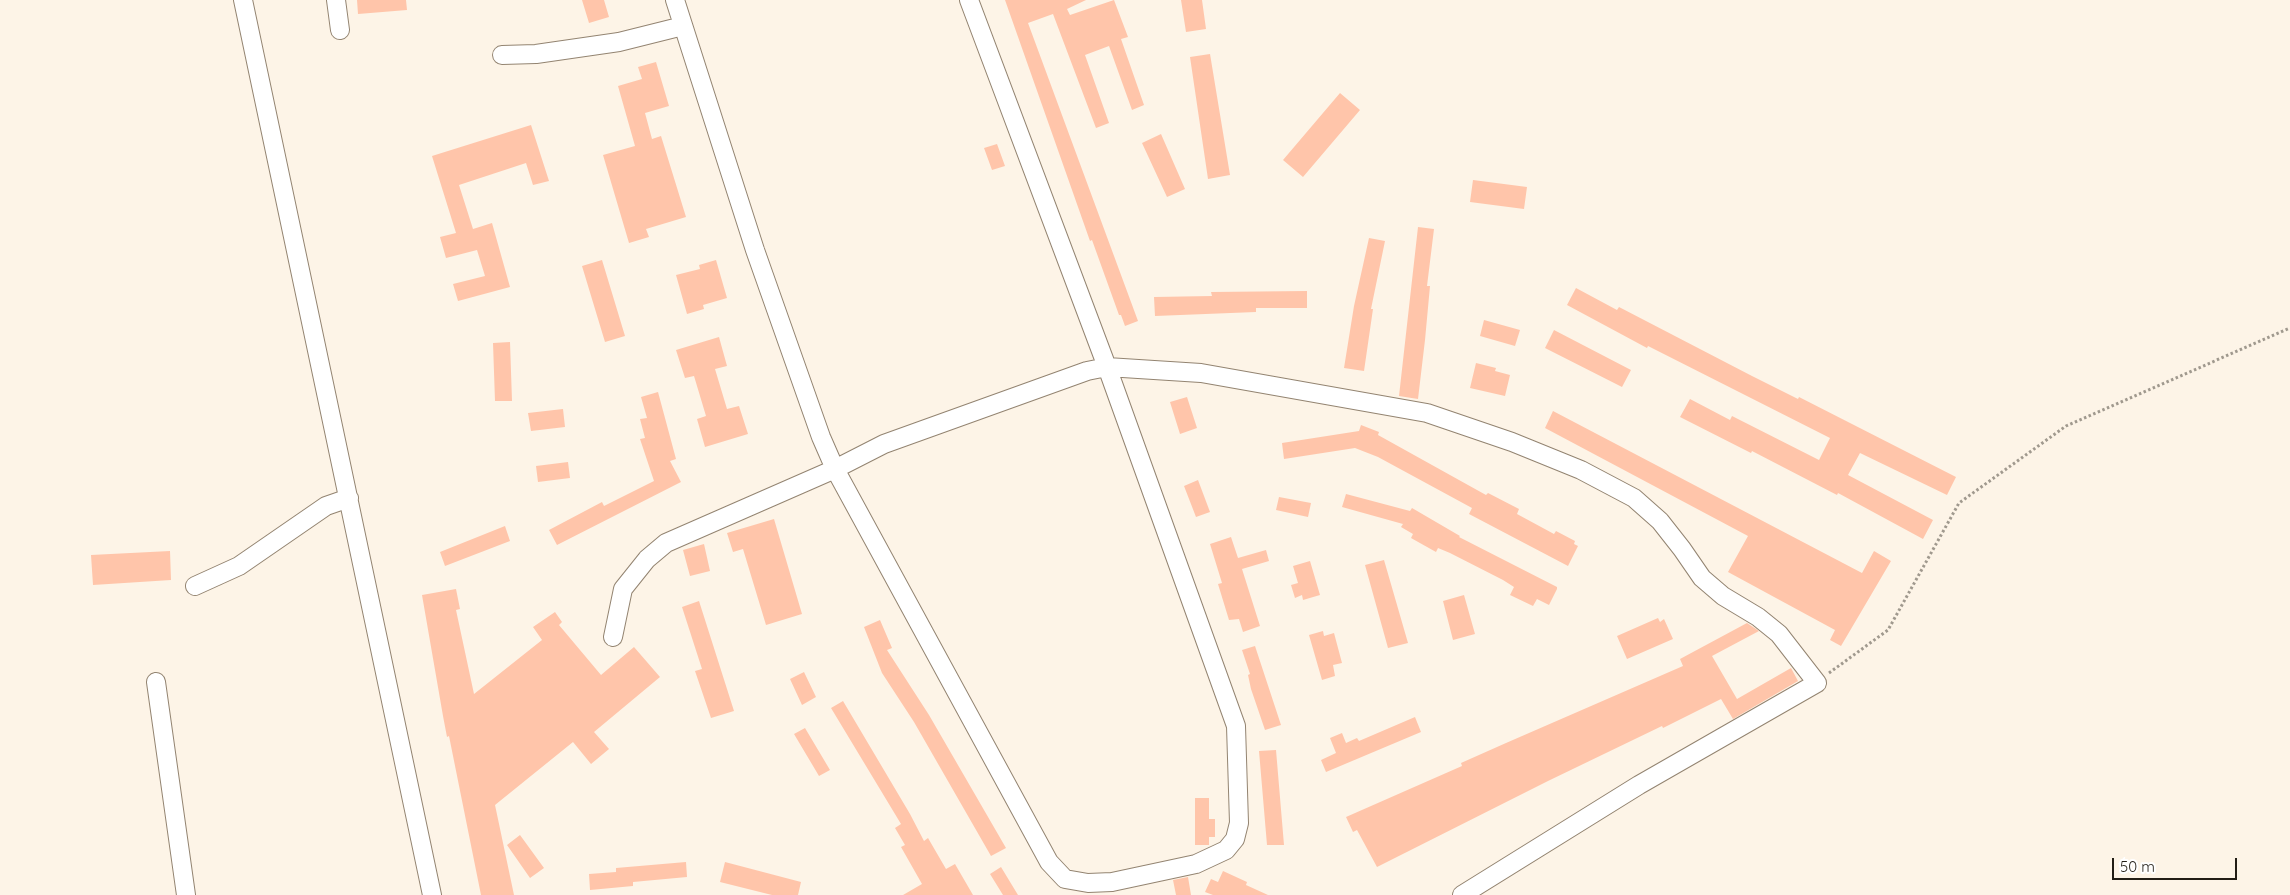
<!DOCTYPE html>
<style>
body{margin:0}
#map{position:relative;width:2290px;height:895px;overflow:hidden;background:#fdf4e7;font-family:Quicksand,sans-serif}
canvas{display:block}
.scale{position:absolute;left:2112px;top:858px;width:125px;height:22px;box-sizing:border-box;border:2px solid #221d15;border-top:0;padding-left:6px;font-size:15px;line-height:18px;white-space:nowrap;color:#221d15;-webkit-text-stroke:4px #fff;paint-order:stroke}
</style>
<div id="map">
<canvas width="2290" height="895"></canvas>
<div class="scale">50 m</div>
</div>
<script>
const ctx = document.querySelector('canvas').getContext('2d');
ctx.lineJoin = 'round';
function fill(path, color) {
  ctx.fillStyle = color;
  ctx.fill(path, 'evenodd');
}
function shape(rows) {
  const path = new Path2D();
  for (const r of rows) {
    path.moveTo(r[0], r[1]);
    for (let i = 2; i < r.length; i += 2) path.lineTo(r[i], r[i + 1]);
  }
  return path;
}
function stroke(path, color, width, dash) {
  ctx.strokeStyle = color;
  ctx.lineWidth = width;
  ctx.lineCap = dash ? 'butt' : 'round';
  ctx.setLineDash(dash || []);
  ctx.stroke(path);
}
const building = shape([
 [357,0,406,0,407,10,358,14],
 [582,0,604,0,609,17,589,23],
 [1005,0,1086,0,1067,9,1070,15,1114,0,1128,37,1121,39,1144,105,1132,110,1109,46,1085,55,1109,123,1096,128,1053,14,1028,23,1138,321,1125,326,1121,315,1119,315,1092,240,1090,241],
 [1181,0,1202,0,1206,29,1186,32],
 [1210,54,1230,175,1208,179,1190,57],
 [656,62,669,106,645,113,652,139,661,136,686,217,646,229,649,237,629,243,603,155,635,146,618,86,642,79,638,67],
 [1340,93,1360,110,1303,177,1283,160],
 [531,125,549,181,533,185,526,163,459,185,473,229,492,223,510,287,458,301,453,284,485,276,477,250,446,258,440,237,456,233,432,156],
 [1161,134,1185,189,1167,197,1142,143],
 [997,144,1005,166,992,170,984,148],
 [1473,180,1527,187,1524,209,1470,202],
 [1418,227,1434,229,1427,286,1430,286,1425,340,1418,399,1399,396],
 [1369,238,1385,241,1371,309,1373,309,1364,371,1344,368,1354,306],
 [602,260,625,336,605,342,582,266],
 [716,260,727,298,703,305,704,309,687,314,676,275,700,269,699,265],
 [1576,288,1617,310,1619,307,1752,376,1798,399,1799,397,1956,477,1947,495,1860,453,1848,475,1933,520,1923,539,1838,493,1837,495,1752,451,1751,453,1680,417,1690,399,1730,420,1732,416,1819,460,1830,438,1648,346,1647,348,1567,305],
 [1307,291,1307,308,1256,308,1256,312,1155,316,1154,297,1212,296,1211,292],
 [1484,320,1520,330,1515,346,1480,336],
 [1554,330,1631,370,1622,387,1545,348],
 [719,337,727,366,715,369,727,409,739,406,748,434,705,447,697,419,706,416,694,376,685,378,676,350],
 [510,342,512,401,495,401,493,343],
 [1476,363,1496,368,1495,371,1510,375,1505,396,1470,388],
 [658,392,676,459,670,461,681,482,557,545,549,530,602,502,604,506,654,481,640,439,645,438,640,419,647,418,641,397],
 [1187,397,1197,428,1180,434,1170,402],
 [563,409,565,427,531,431,528,413],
 [1553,411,1862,573,1874,551,1891,561,1841,646,1830,640,1835,630,1728,572,1748,536,1545,428],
 [1361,425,1379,432,1378,435,1486,495,1488,493,1519,509,1517,514,1554,534,1556,531,1575,541,1574,544,1578,546,1568,566,1469,514,1472,508,1378,457,1355,448,1284,459,1282,443,1359,431],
 [568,462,570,478,538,482,536,466],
 [1198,480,1210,512,1196,517,1184,486],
 [1346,494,1410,511,1412,508,1460,536,1459,537,1557,587,1557,589,1549,605,1537,599,1533,606,1510,595,1514,587,1503,580,1450,553,1438,548,1436,552,1411,538,1413,534,1401,527,1403,524,1342,507],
 [1279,497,1311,503,1308,517,1276,510],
 [774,519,802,614,766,625,743,549,733,552,727,533],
 [505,526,510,541,445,566,440,552],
 [1231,537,1238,558,1266,550,1269,561,1242,569,1260,626,1243,632,1239,619,1229,620,1218,584,1222,583,1210,544],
 [704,544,710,571,690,576,683,550],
 [170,551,171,580,93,585,91,555],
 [1384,560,1408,643,1388,648,1365,565],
 [1310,561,1320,595,1303,600,1302,595,1295,598,1291,585,1298,583,1293,566],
 [456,589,460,609,456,610,474,694,542,640,533,627,555,612,562,622,559,625,601,675,634,647,660,677,594,732,609,749,591,764,573,742,495,805,514,895,481,895,449,736,447,737,443,716,422,595],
 [1464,595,1475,634,1453,640,1443,601],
 [699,601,734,711,711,718,695,671,702,669,682,607],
 [1658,618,1660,622,1664,619,1673,639,1627,659,1617,636],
 [880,620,892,648,887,650,929,715,1006,848,991,856,914,722,882,673,864,627],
 [1747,623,1759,631,1712,656,1737,699,1791,668,1798,681,1733,719,1721,699,1663,728,1662,726,1548,781,1377,867,1357,830,1353,832,1346,817,1462,766,1461,763,1506,743,1683,666,1680,659],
 [1323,631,1324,636,1334,633,1342,663,1333,665,1335,676,1322,680,1309,635],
 [1255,646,1281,725,1265,730,1251,689,1248,675,1250,674,1242,650],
 [804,672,816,697,802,705,790,679],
 [843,701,910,814,924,841,928,838,946,869,955,864,973,895,903,895,922,884,901,847,905,845,895,828,901,824,831,708],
 [1415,717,1421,732,1326,772,1321,760,1336,753,1330,738,1342,733,1346,743,1357,738,1359,741],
 [805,728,830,770,819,776,794,734],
 [1276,750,1284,845,1267,845,1259,751],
 [1195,798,1209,798,1209,819,1215,819,1215,837,1209,837,1209,845,1195,845],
 [520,835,544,868,530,878,507,845],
 [686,862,687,877,633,882,633,886,590,890,589,874,616,872,616,868],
 [725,862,801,882,798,895,772,895,720,882],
 [1001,867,1018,895,1003,895,990,874],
 [1223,871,1247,882,1246,885,1268,895,1213,895,1205,892,1211,879,1218,882],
 [1188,877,1191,895,1176,895,1173,880]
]);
const path = shape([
 [1829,673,1888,630,1959,503,2066,426,2290,328]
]);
const minor = shape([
 [243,0,432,895],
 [336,0,340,30],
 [675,0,755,250,821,437,835,469,1049,862,1065,879,1088,883,1112,882,1196,864,1226,850,1235,839,1239,823,1236,726,1107,367,969,0],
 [502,55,536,54,619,42,683,26],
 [195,586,239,566,326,506,349,498],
 [613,637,623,589,647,559,666,543,835,469,884,444,1087,371,1107,367,1201,373,1427,413,1512,442,1581,470,1634,498,1660,521,1682,549,1702,578,1723,596,1758,617,1779,634,1817,683,1639,785,1462,895],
 [156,682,186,895]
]);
fill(building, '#ffc5aa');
stroke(minor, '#938471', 20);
stroke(path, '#a0998e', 3, [2.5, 2.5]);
stroke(minor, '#fff', 18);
</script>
